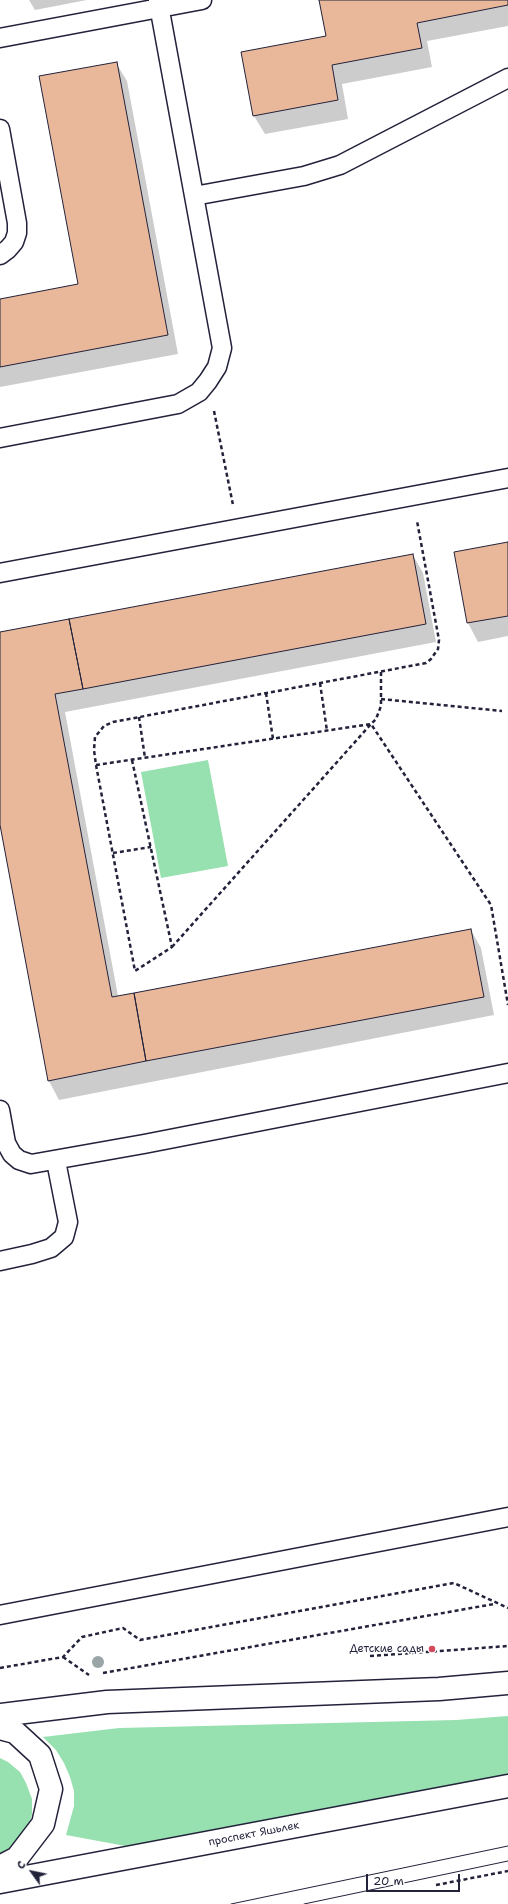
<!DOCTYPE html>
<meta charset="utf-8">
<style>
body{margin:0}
#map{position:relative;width:508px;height:1904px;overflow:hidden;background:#fff;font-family:"Shantell Sans",sans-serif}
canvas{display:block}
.north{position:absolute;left:12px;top:1852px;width:40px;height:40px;-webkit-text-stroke:3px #fff;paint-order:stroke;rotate:303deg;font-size:11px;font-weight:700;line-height:16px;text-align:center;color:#22223b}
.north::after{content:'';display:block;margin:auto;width:14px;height:18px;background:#22223b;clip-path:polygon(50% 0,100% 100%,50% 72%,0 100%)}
.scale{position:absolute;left:366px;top:1874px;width:94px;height:18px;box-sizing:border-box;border:2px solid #22223b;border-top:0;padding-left:5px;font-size:12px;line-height:14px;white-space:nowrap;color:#22223b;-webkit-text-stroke:3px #fff;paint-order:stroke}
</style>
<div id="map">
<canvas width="508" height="1904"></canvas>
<div class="north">С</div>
<div class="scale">20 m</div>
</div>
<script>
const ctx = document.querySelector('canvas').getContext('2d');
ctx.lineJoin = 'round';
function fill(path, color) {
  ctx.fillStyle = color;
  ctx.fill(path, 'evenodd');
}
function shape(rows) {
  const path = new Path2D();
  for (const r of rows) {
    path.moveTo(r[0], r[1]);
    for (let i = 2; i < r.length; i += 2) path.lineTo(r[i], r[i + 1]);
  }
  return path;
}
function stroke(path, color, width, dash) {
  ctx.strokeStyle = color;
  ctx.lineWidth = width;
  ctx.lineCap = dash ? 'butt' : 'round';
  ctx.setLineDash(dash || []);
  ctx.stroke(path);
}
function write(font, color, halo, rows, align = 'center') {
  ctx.font = font + ' "Shantell Sans",sans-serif';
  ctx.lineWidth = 3;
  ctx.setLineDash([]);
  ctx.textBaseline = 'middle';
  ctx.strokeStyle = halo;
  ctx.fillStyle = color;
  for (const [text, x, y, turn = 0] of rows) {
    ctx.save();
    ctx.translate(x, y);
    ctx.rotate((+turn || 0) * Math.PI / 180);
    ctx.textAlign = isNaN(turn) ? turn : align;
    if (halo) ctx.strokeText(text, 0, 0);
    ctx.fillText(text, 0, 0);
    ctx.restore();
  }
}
const green = shape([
 [208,760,228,866,161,878,141,772],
 [508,1716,508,1776,136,1848,66,1835,74,1806,74,1791,70,1777,64,1763,56,1750,43,1737,119,1728,456,1720],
 [0,1758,8,1762,20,1772,26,1783,32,1799,32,1814,28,1831,19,1845,0,1856]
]);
const shadow = shape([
 [29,0,87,0,35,10],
 [320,0,508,0,508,26,427,41,432,67,342,84,348,119,265,134,254,116,242,53,327,36],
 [116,63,127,81,178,354,0,387,0,300,79,285],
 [508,543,508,636,478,642,468,623,455,553],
 [413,555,423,573,436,642,65,712,118,996,471,930,481,948,494,1015,59,1100,49,1081,0,820,0,633]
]);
const building = shape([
 [319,0,508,0,508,5,417,23,422,48,332,65,338,100,253,116,241,52,326,36,319,0],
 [117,62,168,335,0,367,0,299,78,284,39,76,117,62],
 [508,542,508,616,467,623,454,552,508,542],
 [413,554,426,624,83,689,69,619,413,554],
 [69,619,83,689,55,694,112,997,134,993,146,1061,48,1081,0,825,0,632,69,619],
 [471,929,484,997,146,1061,134,993,471,929]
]);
const path = shape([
 [214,411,233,505],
 [320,683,327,731],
 [266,693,273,739],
 [381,699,502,711],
 [139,717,145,758],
 [132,760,172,947,135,971,96,765,94,750,95,737,104,726,113,722,426,663,431,659,438,649,439,640,417,521],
 [96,765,371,724,376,719,381,706,381,671],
 [113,853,151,847],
 [172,947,371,724,491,905,508,1005],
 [370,1656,508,1646],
 [63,1657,89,1675],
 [0,1668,63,1657,82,1637,123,1628,140,1640,454,1583,508,1608],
 [103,1673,494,1604],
 [436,1885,508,1871]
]);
const service = shape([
 [0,38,202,0],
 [0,129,17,223,17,233,14,242,8,249,0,255],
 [194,196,304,176,340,165,508,78],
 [0,438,178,404,199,392,208,381,217,367,222,348,158,0],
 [0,573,508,478],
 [0,1110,6,1143,12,1154,19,1160,31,1164,144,1144,508,1073],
 [0,1261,32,1254,51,1248,64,1237,68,1222,56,1161],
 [0,1615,508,1517]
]);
const primary = shape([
 [0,1715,107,1702,439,1689,508,1683],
 [0,1728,15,1732,40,1755,51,1789,43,1824,17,1858,0,1867],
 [0,1882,508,1786]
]);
const tram = shape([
 [231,1904,508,1846],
 [304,1904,508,1861]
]);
const trees = [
 [98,1662]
];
const markers = [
 [432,1649,4,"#d1495b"]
];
const poiNames = [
 ["Детские сады",424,1649]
];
const streetNames = [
 ["проспект Яшьлек",254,1834,-11]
];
fill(green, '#97e0b0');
fill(shadow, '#0003');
fill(building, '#e9b89a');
stroke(building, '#22223b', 1);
stroke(service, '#22223b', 21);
stroke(primary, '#22223b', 25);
stroke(path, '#22223b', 2.5, [4, 3]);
stroke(service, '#fff', 18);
stroke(primary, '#fff', 22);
stroke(tram, '#22223b', 1);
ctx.fillStyle = '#99a5a6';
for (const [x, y] of trees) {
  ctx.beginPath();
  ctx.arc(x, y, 6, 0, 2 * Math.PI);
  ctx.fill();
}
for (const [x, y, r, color] of markers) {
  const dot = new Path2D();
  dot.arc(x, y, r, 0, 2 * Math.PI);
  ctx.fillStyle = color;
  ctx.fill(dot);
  stroke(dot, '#fff', 1.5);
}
write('11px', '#22223b', '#fff', poiNames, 'right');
write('11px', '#22223b', '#fff', streetNames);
</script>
